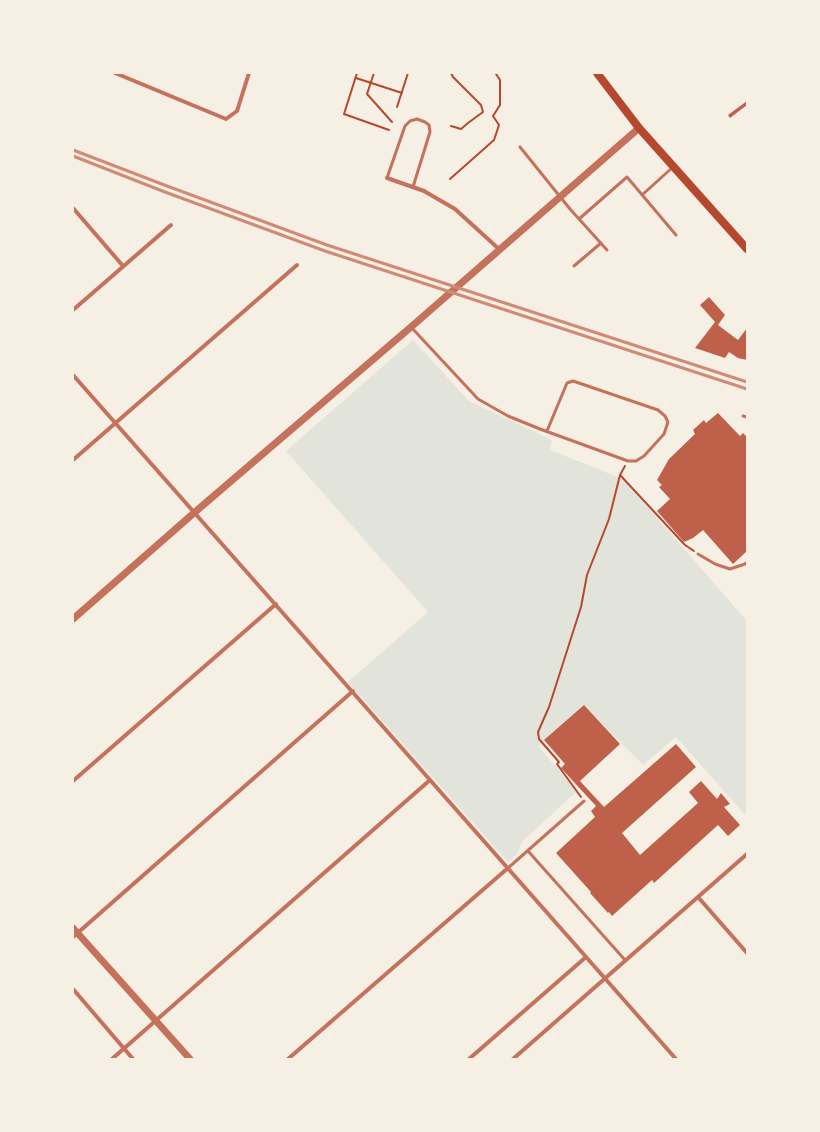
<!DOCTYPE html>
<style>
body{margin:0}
#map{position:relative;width:820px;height:1132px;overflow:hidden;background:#f6efe4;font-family:Manrope,sans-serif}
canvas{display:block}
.frame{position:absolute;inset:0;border:74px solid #f6efe4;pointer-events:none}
</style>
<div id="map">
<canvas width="820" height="1132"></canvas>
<div class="frame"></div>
</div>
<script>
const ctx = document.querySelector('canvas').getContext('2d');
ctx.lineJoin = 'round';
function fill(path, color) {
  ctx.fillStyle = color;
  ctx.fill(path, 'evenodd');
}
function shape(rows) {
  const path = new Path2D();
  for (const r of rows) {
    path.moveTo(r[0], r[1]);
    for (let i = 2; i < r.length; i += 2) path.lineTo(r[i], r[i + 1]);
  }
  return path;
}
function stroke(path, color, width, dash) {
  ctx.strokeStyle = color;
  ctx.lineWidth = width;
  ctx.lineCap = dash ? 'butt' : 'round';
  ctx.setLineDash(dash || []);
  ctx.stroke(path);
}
const green = shape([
 [413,340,469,401,552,440,550,450,623,479,747,621,747,817,676,737,643,765,584,705,538,746,577,791,522,842,517,854,508,862,348,682,428,612,286,451]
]);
const building = shape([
 [747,101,747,105,730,118,728,115],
 [709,297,725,315,718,325,738,340,747,328,747,360,738,358,729,352,725,358,695,348,715,322,700,305],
 [718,413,740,436,743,433,747,437,747,551,733,564,703,530,693,538,684,542,657,511,670,499,659,487,662,485,657,480,669,459,695,434,693,430,704,420,706,423],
 [584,705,620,744,580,781,604,807,676,744,696,767,622,833,640,855,698,803,689,792,701,781,717,799,721,793,730,804,724,807,740,825,728,836,718,825,654,883,652,880,612,916,609,912,608,913,590,893,591,892,556,853,595,817,591,811,596,806,561,768,565,764,544,740]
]);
const path = shape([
 [357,73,344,114,389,130],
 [374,73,367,94,392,122],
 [451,73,453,77,481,105,483,112,468,123,461,129,451,126],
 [356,78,402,93],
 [397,107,408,73],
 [450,179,494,140,499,125,493,116,500,105,500,80,496,74,498,73],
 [620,475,685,545,694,551],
 [581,797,557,764,559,762,539,739,538,732,549,707,581,607,587,575,609,519,620,475,625,466]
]);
const service = shape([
 [520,147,570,209,607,250],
 [387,178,405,126,410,121,417,119,425,122,429,125,430,132,413,187],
 [642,195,673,167],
 [579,219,627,177,676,235],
 [574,266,601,243],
 [411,327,478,399,508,416,540,429,628,461,636,461,644,456,664,434,668,422,665,416,658,410,573,381,567,383,547,431],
 [743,416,747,417],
 [698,554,715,564,730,569,745,564,747,562],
 [528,851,625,960],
 [508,868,584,801]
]);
const minor = shape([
 [115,73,226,119,237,111,249,73],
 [387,178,424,191,455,209,500,250],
 [73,208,123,266],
 [73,310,171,225],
 [73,375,676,1059],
 [73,460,297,265],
 [73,781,276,604],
 [698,897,747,953],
 [73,937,353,691],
 [73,989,133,1059],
 [112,1059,430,780],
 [288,1059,508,868],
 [469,1059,586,957],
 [513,1059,747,854]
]);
const tertiary = shape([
 [73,619,195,512,411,327,639,128],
 [73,928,190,1059]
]);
const secondary = shape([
 [597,73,639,128,747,249]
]);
const rail = shape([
 [73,150,167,186,327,245,747,382],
 [73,156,165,192,325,251,747,389]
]);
fill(green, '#e2e4dc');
fill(building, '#bf614a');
stroke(path, '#b5482f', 2);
stroke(service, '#c5725c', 3);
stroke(minor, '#c5725c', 4);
stroke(tertiary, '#c5725c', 7);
stroke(secondary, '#b5482f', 8);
stroke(rail, '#cf8b77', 3);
</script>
